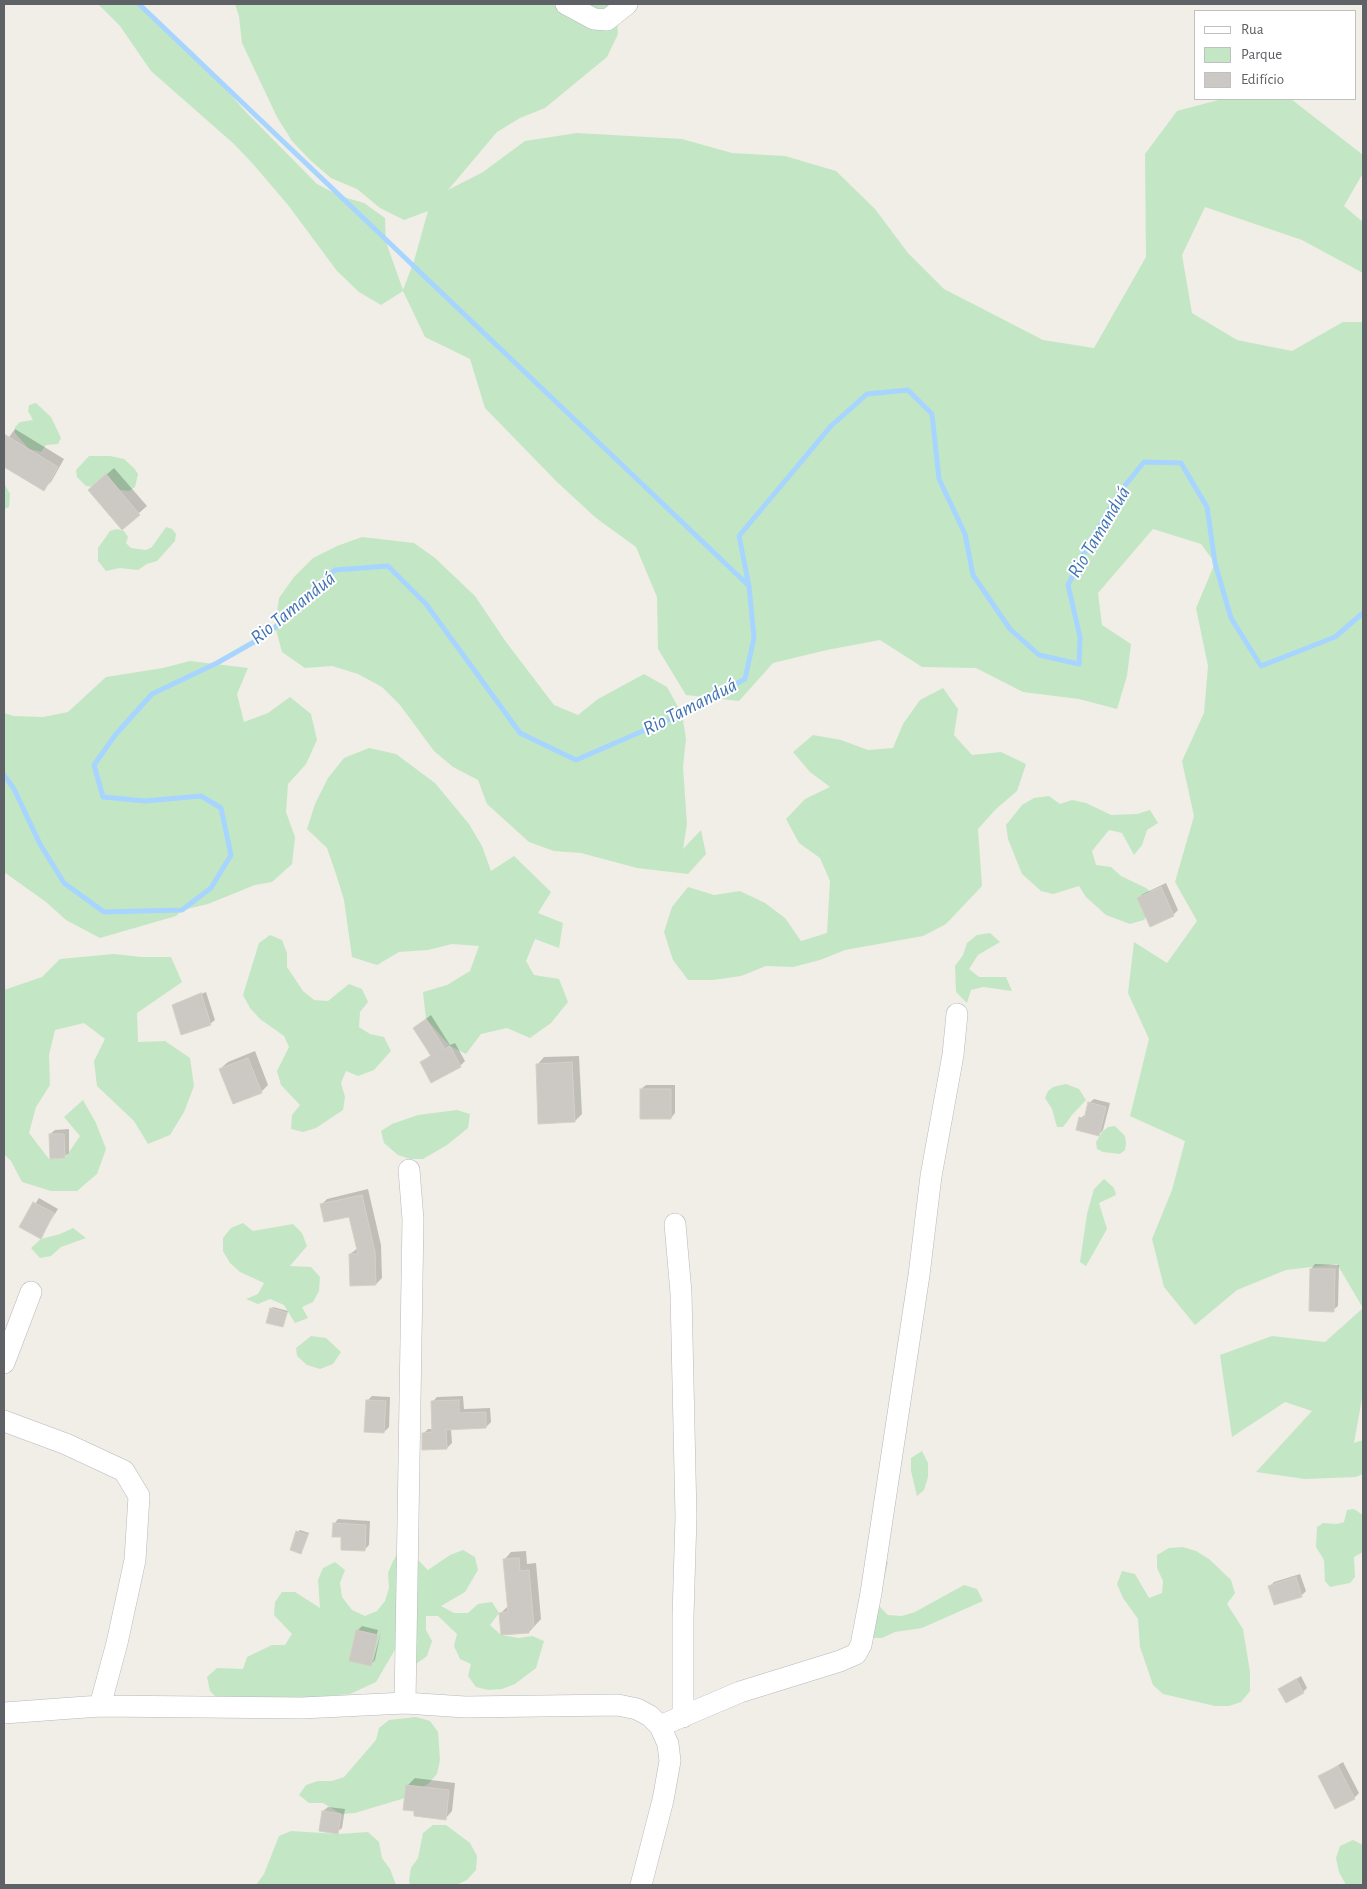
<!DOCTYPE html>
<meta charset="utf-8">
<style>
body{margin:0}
#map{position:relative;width:1367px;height:1889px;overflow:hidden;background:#f0eee6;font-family:"Alegreya Sans",sans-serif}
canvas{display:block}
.frame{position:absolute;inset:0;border:5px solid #5e6166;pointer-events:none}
.legend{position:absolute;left:1194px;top:10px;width:162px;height:90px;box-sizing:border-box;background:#fff;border:1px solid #bfc0c2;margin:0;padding:6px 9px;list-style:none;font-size:15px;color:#5e6166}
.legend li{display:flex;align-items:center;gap:10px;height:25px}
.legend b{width:25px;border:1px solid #bfc0c2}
</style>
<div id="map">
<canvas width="1367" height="1889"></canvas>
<div class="frame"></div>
<ul class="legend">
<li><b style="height:6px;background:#fff"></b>Rua</li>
<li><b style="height:14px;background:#c3e7c4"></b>Parque</li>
<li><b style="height:14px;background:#ccc8c3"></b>Edifício</li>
</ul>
</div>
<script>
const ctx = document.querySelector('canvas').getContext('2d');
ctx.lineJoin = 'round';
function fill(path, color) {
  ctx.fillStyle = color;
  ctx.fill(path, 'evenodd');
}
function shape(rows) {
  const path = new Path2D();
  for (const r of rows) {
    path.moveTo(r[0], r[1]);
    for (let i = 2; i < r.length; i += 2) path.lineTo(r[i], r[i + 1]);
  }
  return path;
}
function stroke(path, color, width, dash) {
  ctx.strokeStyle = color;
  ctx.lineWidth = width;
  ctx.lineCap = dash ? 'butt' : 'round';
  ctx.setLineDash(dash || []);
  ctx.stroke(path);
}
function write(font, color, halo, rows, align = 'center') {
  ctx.font = font + ' "Alegreya Sans",sans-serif';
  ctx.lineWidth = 4;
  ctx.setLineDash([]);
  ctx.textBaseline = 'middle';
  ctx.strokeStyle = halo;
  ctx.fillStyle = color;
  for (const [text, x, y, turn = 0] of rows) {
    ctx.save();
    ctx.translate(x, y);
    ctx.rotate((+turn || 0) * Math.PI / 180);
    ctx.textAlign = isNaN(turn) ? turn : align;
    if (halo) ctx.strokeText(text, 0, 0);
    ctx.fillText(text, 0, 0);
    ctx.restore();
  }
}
const green = shape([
 [98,4,136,4,193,52,245,111,317,184,340,196,364,203,385,218,386,242,403,290,414,261,428,211,404,220,380,208,357,189,331,178,310,160,292,141,277,117,242,43,239,16,235,4,610,4,616,9,618,34,607,57,545,108,520,118,497,132,448,190,483,172,525,141,577,133,682,139,732,153,785,156,836,171,875,209,908,253,944,289,1043,340,1094,348,1146,257,1145,154,1177,111,1222,99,1291,99,1363,155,1363,173,1344,206,1363,222,1363,273,1302,240,1205,207,1182,255,1192,313,1237,340,1292,351,1343,322,1363,322,1363,1393,1354,1443,1363,1440,1363,1474,1356,1477,1305,1479,1256,1472,1312,1411,1285,1402,1232,1437,1220,1355,1272,1336,1325,1342,1363,1308,1337,1264,1286,1270,1237,1290,1195,1325,1164,1287,1152,1239,1172,1190,1185,1141,1130,1116,1149,1039,1128,993,1134,942,1167,963,1197,921,1175,882,1194,816,1182,761,1204,713,1208,666,1196,608,1215,563,1201,544,1153,529,1098,593,1102,625,1131,644,1127,676,1117,709,1079,699,1023,692,976,668,922,667,880,640,827,650,773,663,739,701,686,695,658,649,657,597,636,547,596,518,557,482,485,408,470,359,425,337,403,291,381,305,359,292,337,271,288,205,253,164,234,144,151,71,120,26],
 [36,403,51,417,61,438,58,444,46,445,41,452,29,449,15,433,15,427,20,422,33,420,28,411,29,405],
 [89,456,110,456,124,459,134,468,138,474,135,487,129,491,86,486,77,477,76,470],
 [4,483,10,494,9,507,4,509],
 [166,527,172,529,176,534,175,541,157,561,147,564,138,570,120,568,106,571,98,561,98,548,110,531,117,529,124,531,128,537,126,543,131,548,146,550,152,547],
 [362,537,414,543,435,558,475,596,506,642,554,705,578,715,598,699,644,674,667,687,682,714,686,739,683,767,687,824,683,849,701,830,706,854,688,874,637,868,581,853,554,851,529,842,487,804,478,780,453,767,434,751,400,705,382,687,358,674,332,666,305,668,282,652,275,626,279,598,294,577,313,558,337,546],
 [190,661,248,668,237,694,244,722,268,713,290,697,311,714,317,740,306,764,288,784,286,812,295,837,292,864,272,882,255,885,208,904,182,910,176,916,100,938,66,920,46,902,4,872,4,713,14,716,43,717,68,712,106,677,163,668],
 [943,688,958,709,954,735,972,755,1001,752,1026,764,1017,791,996,809,978,829,982,886,946,924,923,936,845,950,820,960,793,967,766,966,741,976,713,980,688,980,673,960,664,932,672,907,688,887,714,895,740,891,765,903,785,918,801,941,827,933,830,881,820,858,799,843,786,819,805,799,830,787,810,772,793,752,813,735,841,740,868,750,893,748,903,724,920,700],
 [369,748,396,754,435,783,469,824,482,846,491,871,514,856,551,892,538,913,563,923,559,948,535,939,526,961,534,975,559,979,568,1002,551,1023,530,1038,507,1028,481,1034,466,1054,450,1046,426,1019,423,992,447,985,470,971,479,946,452,944,428,950,399,952,377,965,352,957,344,900,336,874,327,848,307,829,315,804,328,778,344,758],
 [1049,796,1060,804,1072,800,1086,803,1111,815,1137,814,1150,810,1158,823,1147,830,1142,845,1134,855,1122,833,1109,830,1092,851,1096,865,1111,867,1121,876,1146,888,1156,897,1151,910,1144,920,1130,924,1106,915,1086,897,1079,886,1053,894,1041,891,1022,874,1008,839,1006,825,1022,805,1034,798],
 [990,933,1000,942,978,955,969,969,979,977,1006,977,1012,991,983,987,971,990,967,1003,956,992,955,966,963,955,967,943,977,935],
 [270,935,282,940,287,953,287,967,303,991,314,1000,328,1001,349,984,362,989,368,1002,360,1012,359,1027,370,1034,384,1037,391,1051,374,1070,358,1076,346,1071,341,1083,345,1097,343,1110,316,1128,303,1132,291,1129,292,1115,300,1105,281,1085,277,1071,289,1047,284,1036,260,1019,250,1008,243,995,259,943],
 [114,954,141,957,171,957,182,982,137,1013,138,1042,165,1041,190,1058,194,1086,184,1112,170,1135,148,1144,134,1121,97,1086,94,1061,105,1039,84,1023,55,1030,49,1055,50,1085,36,1107,29,1133,49,1159,65,1158,80,1136,64,1117,83,1100,96,1123,106,1149,97,1174,77,1191,51,1191,22,1182,11,1161,4,1154,4,990,42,977,60,959],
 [1066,1084,1079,1089,1086,1100,1072,1115,1063,1127,1057,1127,1052,1109,1045,1098,1048,1091,1053,1087],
 [457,1110,470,1114,468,1128,447,1145,423,1159,410,1159,398,1155,384,1143,381,1131,392,1124,418,1115],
 [1115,1126,1125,1136,1126,1143,1125,1150,1120,1154,1103,1152,1097,1149,1096,1142,1103,1131,1108,1127],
 [1104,1179,1114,1188,1116,1195,1099,1203,1107,1229,1086,1266,1080,1262,1087,1214,1094,1189],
 [243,1223,253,1231,293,1224,302,1233,307,1246,290,1266,311,1267,320,1277,319,1291,313,1302,302,1307,308,1318,295,1323,284,1305,270,1299,258,1304,246,1299,258,1294,264,1283,240,1272,230,1263,223,1251,223,1238,231,1228],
 [73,1228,86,1238,61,1247,51,1256,40,1258,31,1248,41,1239,60,1234],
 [311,1336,326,1338,341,1352,333,1364,320,1369,307,1365,297,1356,296,1348],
 [922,1451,928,1463,928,1477,924,1490,917,1496,911,1471,911,1458],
 [1354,1509,1363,1515,1363,1552,1354,1557,1355,1577,1350,1583,1330,1587,1325,1581,1324,1560,1316,1547,1317,1527,1323,1523,1337,1524,1344,1522,1347,1510],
 [414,1547,418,1560,428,1570,450,1555,463,1550,475,1557,478,1570,465,1592,441,1606,454,1613,468,1613,478,1604,492,1602,499,1613,490,1625,501,1635,519,1638,532,1636,544,1641,536,1668,515,1684,502,1689,488,1690,476,1687,468,1676,471,1664,460,1659,454,1646,457,1634,438,1616,426,1616,426,1630,432,1641,427,1656,416,1664,409,1654,396,1648,376,1682,350,1694,326,1696,314,1703,220,1701,210,1691,207,1677,217,1668,243,1669,247,1657,272,1645,285,1645,292,1634,274,1615,275,1602,282,1592,295,1592,320,1608,318,1580,323,1568,335,1562,345,1570,340,1583,342,1597,352,1610,365,1616,377,1611,385,1601,389,1588,388,1573,393,1561,400,1550],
 [1183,1547,1196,1551,1209,1559,1231,1580,1235,1593,1227,1604,1243,1629,1250,1672,1250,1691,1241,1702,1229,1706,1215,1706,1163,1694,1153,1685,1140,1647,1138,1619,1123,1598,1117,1584,1122,1571,1135,1574,1149,1598,1162,1593,1163,1581,1157,1568,1157,1555,1169,1548],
 [884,1558,888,1562,878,1605,888,1615,902,1616,915,1612,964,1585,977,1589,983,1601,922,1628,895,1632,882,1638,869,1638],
 [416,1717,430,1721,438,1732,440,1760,437,1774,428,1784,405,1798,355,1813,341,1814,323,1803,309,1803,299,1795,306,1785,318,1781,332,1781,344,1777,376,1740,379,1728,389,1720],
 [433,1825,446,1825,470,1843,477,1856,476,1870,467,1880,456,1885,410,1885,409,1881,411,1868,418,1858,423,1833],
 [291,1831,338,1834,368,1832,379,1842,382,1858,390,1869,396,1885,256,1885,264,1874,279,1836],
 [1353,1840,1363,1845,1363,1885,1346,1885,1339,1872,1336,1858,1340,1846]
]);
const shadow = shape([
 [15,429,64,459,51,482,43,489,4,465,4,444],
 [114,468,147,506,122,528,97,483],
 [1166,883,1178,910,1173,915,1138,898,1143,894],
 [206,992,215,1020,210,1024,173,1006,177,1002,177,1004],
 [431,1015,450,1045,455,1043,465,1061,460,1066,422,1062,432,1054,414,1028],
 [255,1051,268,1085,261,1092,220,1069,228,1062],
 [579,1056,582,1114,575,1121,537,1065,544,1057],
 [646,1085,675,1085,675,1113,671,1118,641,1089],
 [1094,1099,1110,1103,1103,1130,1099,1135,1081,1118,1086,1114,1089,1103],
 [69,1129,69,1153,64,1157,50,1134,55,1130],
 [368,1189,381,1245,382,1278,376,1284,350,1254,358,1248,350,1215,321,1205,327,1199],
 [39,1198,58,1209,40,1237,21,1226],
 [1315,1264,1339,1265,1338,1306,1333,1310,1311,1269],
 [273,1307,288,1311,283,1326,271,1309],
 [372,1396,390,1397,389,1427,384,1432,367,1401],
 [463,1396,464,1409,490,1408,491,1422,486,1427,451,1429,452,1443,447,1448,423,1434,428,1429,433,1429,432,1402,437,1397],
 [338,1519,370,1521,369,1545,364,1550,343,1536,334,1524],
 [300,1530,309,1533,301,1553,298,1532],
 [526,1551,527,1564,536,1563,541,1619,529,1632,501,1613,508,1606,504,1560,511,1552],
 [1300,1574,1306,1591,1301,1596,1270,1586,1274,1582],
 [362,1626,378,1630,370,1661,373,1661,381,1631,375,1660,370,1665,357,1631],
 [1301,1676,1307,1688,1303,1692,1280,1689],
 [1343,1762,1359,1793,1354,1798,1320,1776],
 [415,1778,455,1783,452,1811,445,1819,407,1786],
 [328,1807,345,1809,342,1828,337,1832,323,1811]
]);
const stream = shape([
 [139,4,749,586],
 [4,775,14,789,40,844,64,883,104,912,182,910,211,888,231,855,221,808,201,796,145,801,103,797,94,765,116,734,152,694,217,663,268,634,335,570,388,566,426,604,520,733,576,760,682,714,745,679,754,638,749,586,739,536,831,426,867,394,908,390,932,414,939,479,965,534,973,575,1010,629,1039,655,1079,664,1080,637,1068,585,1091,540,1119,493,1144,462,1181,463,1207,507,1215,563,1231,618,1261,666,1335,637,1363,613]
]);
const building = shape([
 [4,434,58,467,44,491,4,467,4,434],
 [106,474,140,515,122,530,88,490,106,474],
 [1161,887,1174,916,1150,927,1137,898,1161,887],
 [201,993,211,1025,181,1035,172,1005,201,993],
 [426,1019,445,1049,450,1046,461,1067,431,1083,420,1062,431,1056,413,1028,426,1019],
 [248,1058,262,1093,233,1104,219,1069,248,1058],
 [572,1062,575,1122,538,1124,536,1064,572,1062],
 [640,1089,671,1089,671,1119,640,1119,640,1089],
 [1088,1102,1106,1107,1099,1136,1076,1130,1079,1117,1084,1119,1088,1102],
 [49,1134,64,1134,65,1158,50,1159,49,1134],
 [362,1195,375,1252,376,1285,350,1286,349,1254,358,1254,349,1217,324,1222,320,1204,362,1195],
 [33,1202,54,1213,41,1239,19,1227,33,1202],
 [1310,1269,1335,1269,1334,1312,1309,1311,1310,1269],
 [270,1308,287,1313,283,1327,266,1323,270,1308],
 [366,1400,386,1401,384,1433,364,1432,366,1400],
 [459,1400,459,1413,486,1412,486,1428,446,1430,447,1449,422,1450,422,1433,432,1432,431,1401,459,1400],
 [333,1523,366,1525,365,1551,341,1550,341,1537,332,1537,333,1523],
 [296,1531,308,1535,301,1554,290,1550,296,1531],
 [519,1558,520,1571,529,1570,534,1627,529,1628,529,1633,501,1635,499,1613,508,1612,503,1559,519,1558],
 [1296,1577,1302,1597,1274,1605,1268,1586,1296,1577],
 [356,1630,378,1635,371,1666,349,1661,356,1630],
 [1296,1679,1304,1693,1286,1703,1278,1689,1296,1679],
 [1338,1766,1355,1799,1335,1809,1318,1776,1338,1766],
 [406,1785,449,1790,446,1820,414,1816,414,1811,403,1810,406,1785],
 [322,1811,341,1814,338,1834,319,1831,322,1811]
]);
const minor = shape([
 [566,4,594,19,607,20,627,4],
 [675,1224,681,1293,686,1517,683,1616,683,1717],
 [4,1363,31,1292],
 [4,1421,66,1444,124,1471,139,1496,135,1560,117,1643,100,1706],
 [405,1703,413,1219,409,1170],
 [4,1713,100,1706,302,1708,405,1703,465,1707,618,1705,637,1709,650,1716,660,1726,668,1744,670,1761,663,1800,641,1885],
 [660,1726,740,1692,840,1661,856,1654,861,1645,871,1593,919,1275,931,1176,953,1055,957,1014]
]);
const waterNames = [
 ["Rio Tamanduá",1099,532,-59],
 ["Rio Tamanduá",293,608,-39],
 ["Rio Tamanduá",690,707,-27]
];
fill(green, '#c3e7c4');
fill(shadow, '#0003');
stroke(stream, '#a7d5ff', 5);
fill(building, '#ccc8c3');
stroke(building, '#d5d0c4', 1);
stroke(minor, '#b6b8bd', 22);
stroke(minor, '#fff', 21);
write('italic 20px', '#4274b3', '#fff', waterNames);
</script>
